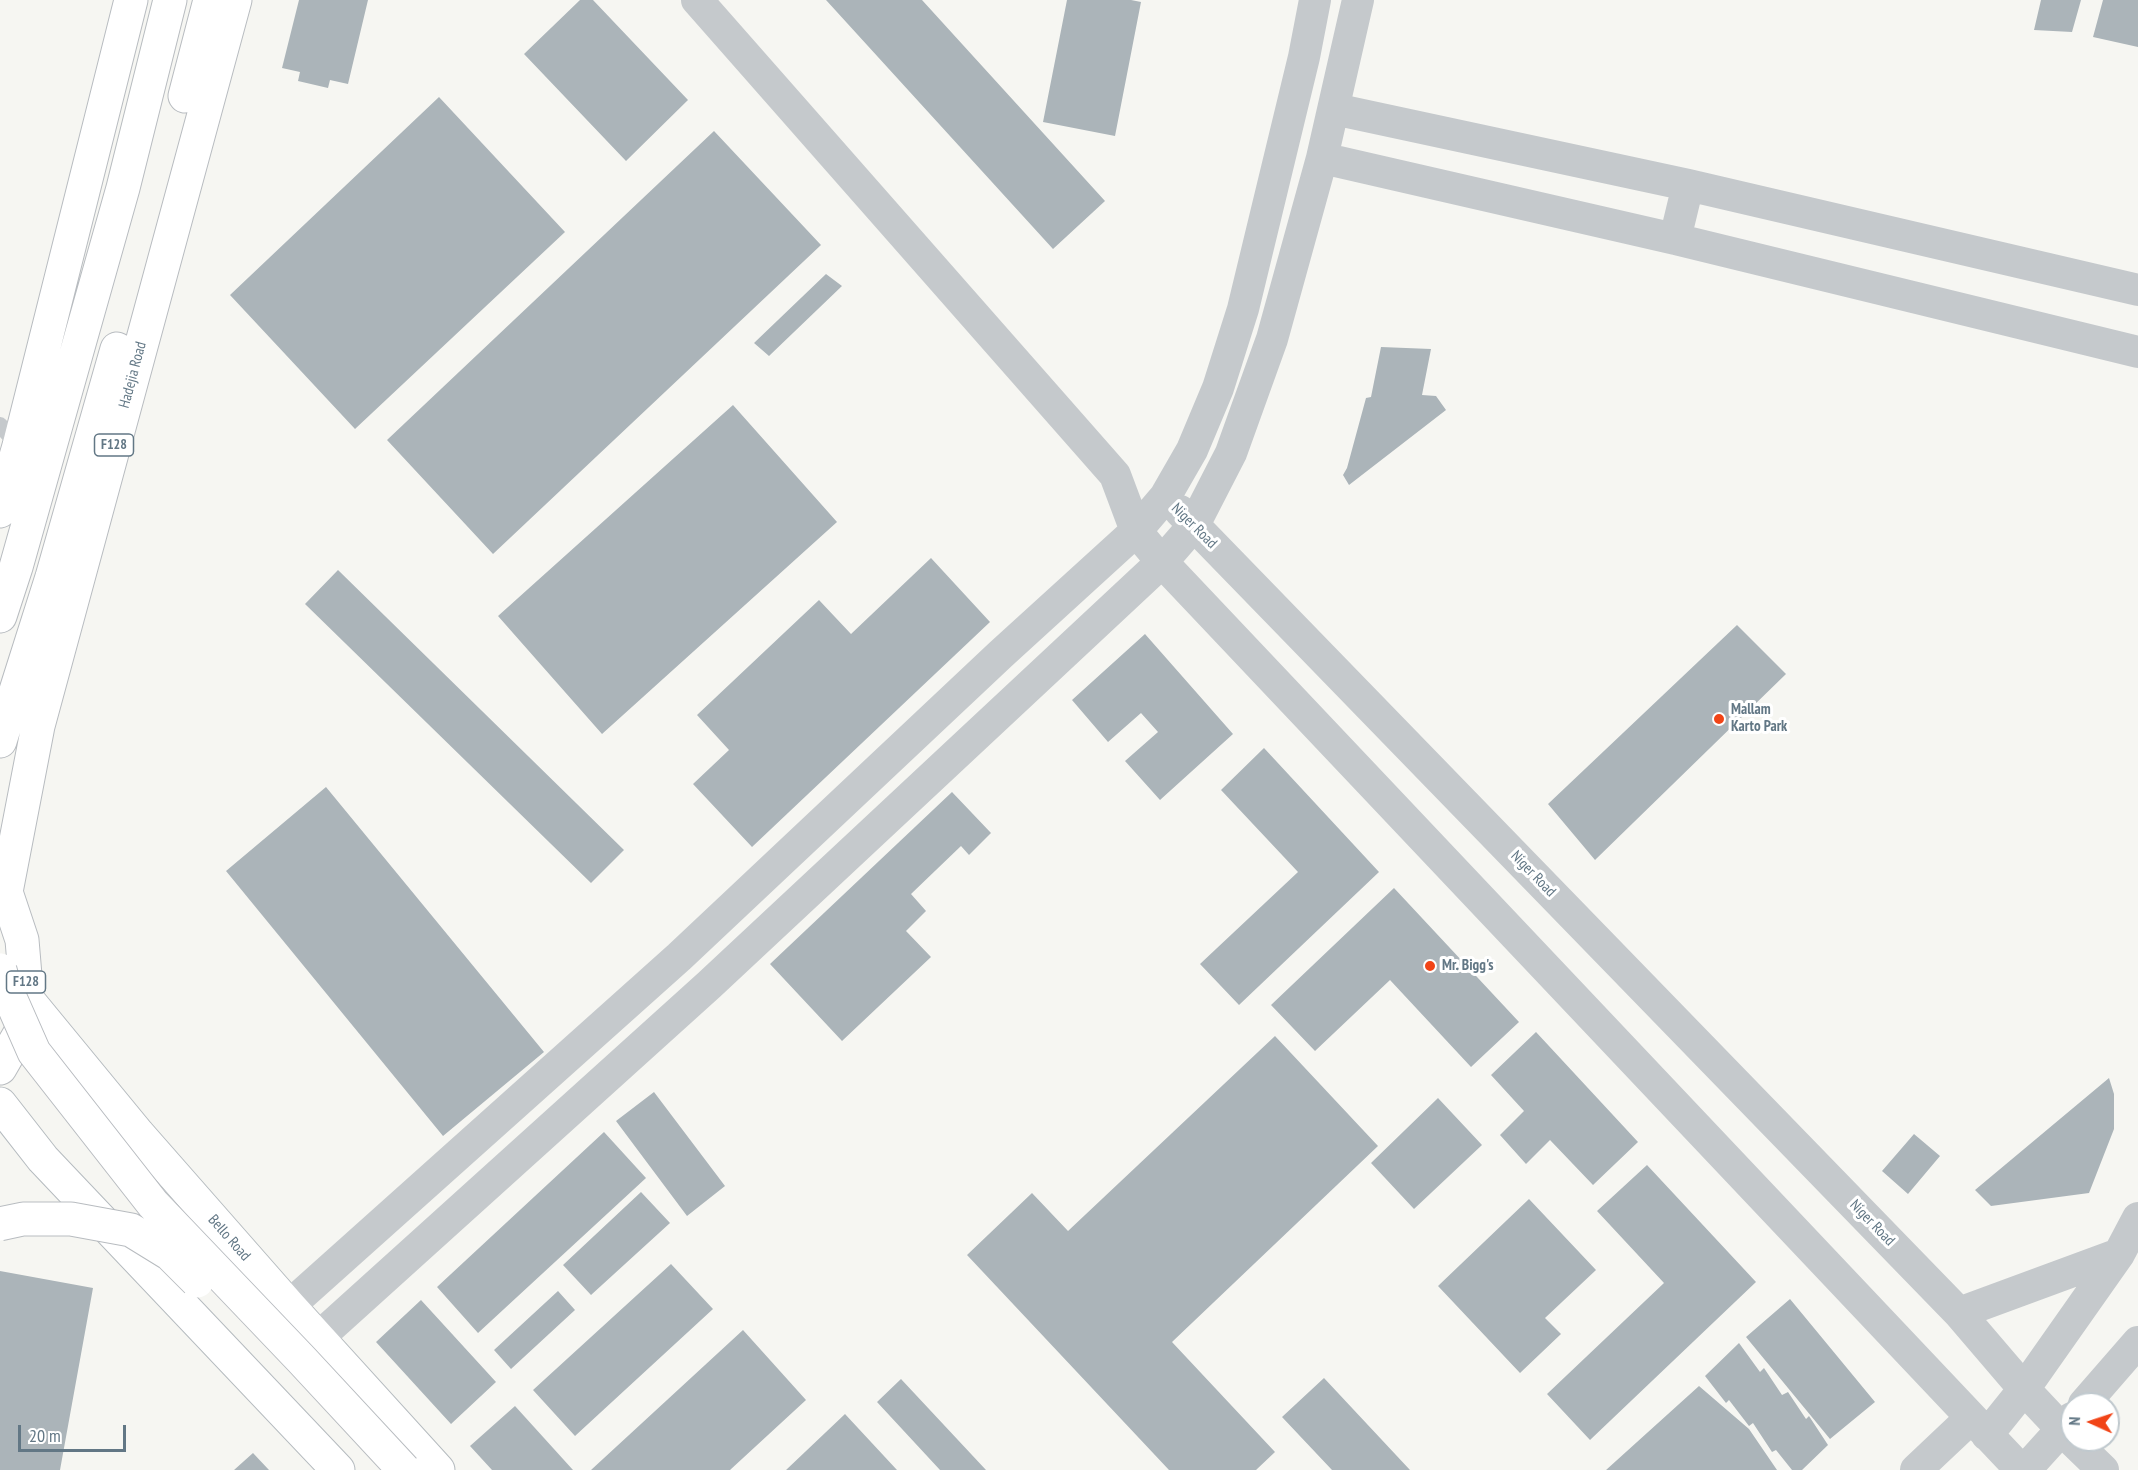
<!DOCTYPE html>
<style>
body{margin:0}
#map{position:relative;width:2138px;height:1470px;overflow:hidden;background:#f6f6f2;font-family:"PT Sans Narrow",sans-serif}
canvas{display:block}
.north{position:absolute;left:2060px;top:1392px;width:60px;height:60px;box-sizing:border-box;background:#fff;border:2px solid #c0c9ce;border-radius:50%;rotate:273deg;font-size:16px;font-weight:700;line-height:24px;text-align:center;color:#627785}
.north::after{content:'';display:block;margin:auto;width:21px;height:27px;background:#f14417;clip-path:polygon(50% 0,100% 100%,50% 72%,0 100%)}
.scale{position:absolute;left:18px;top:1425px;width:108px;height:27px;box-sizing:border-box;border:3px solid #627785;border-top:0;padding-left:8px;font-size:18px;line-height:21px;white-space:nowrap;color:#627785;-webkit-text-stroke:4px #fff;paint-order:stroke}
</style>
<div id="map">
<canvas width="2138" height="1470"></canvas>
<div class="north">N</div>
<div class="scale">20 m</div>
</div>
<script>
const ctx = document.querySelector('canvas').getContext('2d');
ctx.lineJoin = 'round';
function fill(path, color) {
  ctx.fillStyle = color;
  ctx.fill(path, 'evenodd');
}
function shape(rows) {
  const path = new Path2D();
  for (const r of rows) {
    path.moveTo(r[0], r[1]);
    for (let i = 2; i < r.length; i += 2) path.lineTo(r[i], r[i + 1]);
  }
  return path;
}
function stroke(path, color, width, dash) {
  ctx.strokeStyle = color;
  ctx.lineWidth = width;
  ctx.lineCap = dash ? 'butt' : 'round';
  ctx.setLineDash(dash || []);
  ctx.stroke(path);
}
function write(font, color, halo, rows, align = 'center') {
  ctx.font = font + ' "PT Sans Narrow",sans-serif';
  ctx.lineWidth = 6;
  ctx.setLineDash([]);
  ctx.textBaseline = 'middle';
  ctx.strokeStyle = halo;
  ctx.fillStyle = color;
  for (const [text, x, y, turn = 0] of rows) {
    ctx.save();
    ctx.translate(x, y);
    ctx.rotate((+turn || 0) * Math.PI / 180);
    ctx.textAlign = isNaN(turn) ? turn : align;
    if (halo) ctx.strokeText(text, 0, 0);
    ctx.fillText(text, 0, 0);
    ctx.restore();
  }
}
const building = shape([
 [299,0,368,0,348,84,330,80,328,88,298,81,300,72,282,68],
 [580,0,593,0,688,100,626,161,524,54],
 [826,0,922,0,1105,201,1053,249],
 [1067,0,1131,0,1141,2,1115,136,1043,122],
 [2041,0,2081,0,2072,32,2034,30],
 [2103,0,2138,0,2138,47,2093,37],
 [439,97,565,232,355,429,230,295],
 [714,131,821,245,493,554,387,440],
 [826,274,842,286,769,356,754,343],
 [1381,347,1431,349,1422,395,1436,396,1446,410,1349,485,1343,475,1347,468,1366,398,1371,397],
 [733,405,837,522,602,734,498,616],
 [931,558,990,622,752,847,693,784,729,750,697,715,819,600,851,634],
 [338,570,624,850,591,883,305,604],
 [1737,625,1786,674,1595,860,1548,804],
 [1145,634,1233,734,1160,800,1125,761,1158,732,1141,713,1108,742,1072,700],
 [1264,748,1379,872,1239,1005,1200,964,1298,872,1221,790],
 [326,787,544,1052,443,1136,226,871],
 [952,792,991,833,969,855,961,846,911,894,926,911,906,931,931,957,842,1041,770,964],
 [1394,888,1519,1022,1471,1067,1390,980,1315,1051,1271,1005],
 [1536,1032,1638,1142,1593,1185,1550,1140,1526,1164,1500,1135,1524,1111,1491,1075],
 [1275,1036,1378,1146,1172,1342,1275,1452,1256,1470,1169,1470,967,1255,1032,1193,1068,1231],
 [2109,1078,2114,1094,2114,1129,2089,1193,1991,1206,1975,1190],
 [654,1092,725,1186,687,1216,616,1121],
 [1438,1098,1482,1145,1414,1209,1371,1163],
 [604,1132,646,1178,478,1333,437,1287],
 [1914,1134,1940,1156,1908,1194,1882,1171],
 [1647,1165,1756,1282,1590,1440,1547,1394,1664,1283,1597,1211],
 [641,1192,670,1223,591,1295,563,1265],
 [1529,1199,1596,1270,1545,1318,1561,1334,1520,1373,1438,1286],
 [671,1264,713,1309,575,1436,533,1390],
 [0,1271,93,1288,60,1470,0,1470],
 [558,1291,575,1310,511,1369,494,1350],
 [1790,1299,1875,1402,1830,1439,1746,1337],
 [421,1300,496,1382,451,1424,376,1342],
 [743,1330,806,1400,730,1470,591,1470],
 [1739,1343,1760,1372,1764,1368,1782,1395,1788,1392,1806,1419,1809,1416,1828,1445,1802,1470,1792,1470,1776,1450,1772,1452,1753,1423,1749,1426,1729,1400,1726,1403,1705,1376],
 [1324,1378,1410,1470,1332,1470,1282,1417],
 [901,1379,986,1470,940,1470,877,1402],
 [1699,1386,1749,1429,1777,1470,1606,1470],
 [515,1406,573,1470,492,1470,470,1446],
 [845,1414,897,1470,786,1470],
 [253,1453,269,1470,234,1470]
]);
const lane = shape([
 [0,425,19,446]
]);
const street = shape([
 [697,0,1115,475,1136,531,1162,562,2021,1470],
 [1334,109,1688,185,2138,290],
 [1322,158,1675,239,2138,352],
 [1675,239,1688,185],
 [1180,511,1959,1313,2024,1389,2072,1440],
 [289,1306,679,957,1001,654,1136,531,1165,497,1192,450,1218,388,1243,309,1304,57,1315,0],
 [1959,1313,2119,1254],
 [318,1338,709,985,1162,562,1194,525,1231,453,1272,339,1322,158,1358,0],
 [2084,1404,2138,1342],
 [1987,1435,2024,1389,2119,1254,2138,1218],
 [2072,1440,2103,1470],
 [1916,1470,1971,1418],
 [2025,1470,2072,1418]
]);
const secondary = shape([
 [27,999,138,1134,289,1306,438,1470],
 [0,1104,43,1159,338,1470]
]);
const primary = shape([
 [185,96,210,0],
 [0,511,19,446,131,0],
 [0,616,16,567,123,188,170,0],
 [0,741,52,577,117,349],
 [0,884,6,892,22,940,27,999,26,1023,0,1068],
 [6,892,38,726,235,0]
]);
const primaryBridge = shape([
 [0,970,4,984,34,1052,153,1204,301,1359,404,1470],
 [0,1224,23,1219,71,1219,131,1230,170,1254,197,1281]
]);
const markers = [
 [1719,719,6,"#f14417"],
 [1430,966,6,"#f14417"]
];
const shields = [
 [114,445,39],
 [26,982,39]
];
const shieldNames = [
 ["F128",114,445],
 ["F128",26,982]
];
const streetNames = [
 ["Hadejia Road",133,375,-75],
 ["Niger Road",1194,526,45],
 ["Niger Road",1533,874,46],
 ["Niger Road",1872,1223,46],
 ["Bello Road",229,1238,49]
];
const poiNames = [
 ["Mallam",1731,710],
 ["Karto Park",1731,727],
 ["Mr. Bigg's",1442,966]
];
fill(building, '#abb4b9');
stroke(secondary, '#b5bbbf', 35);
stroke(primary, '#b8bcc0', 35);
stroke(lane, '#c5c9cc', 16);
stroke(street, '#c5c9cc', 32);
stroke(secondary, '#fff', 33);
stroke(primary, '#fff', 33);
stroke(primaryBridge, '#b8bcc0', 35, []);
stroke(primaryBridge, '#fff', 33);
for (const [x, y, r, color] of markers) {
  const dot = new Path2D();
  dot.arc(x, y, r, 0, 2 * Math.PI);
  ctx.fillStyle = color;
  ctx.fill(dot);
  stroke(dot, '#fff', 2);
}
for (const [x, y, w] of shields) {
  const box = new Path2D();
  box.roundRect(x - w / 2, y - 11, w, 22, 4.5);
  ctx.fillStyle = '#fff';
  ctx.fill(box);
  stroke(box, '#627785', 1.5);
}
write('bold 14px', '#627785', null, shieldNames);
write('15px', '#627785', '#fff', streetNames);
write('bold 15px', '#627785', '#fff', poiNames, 'left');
</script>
